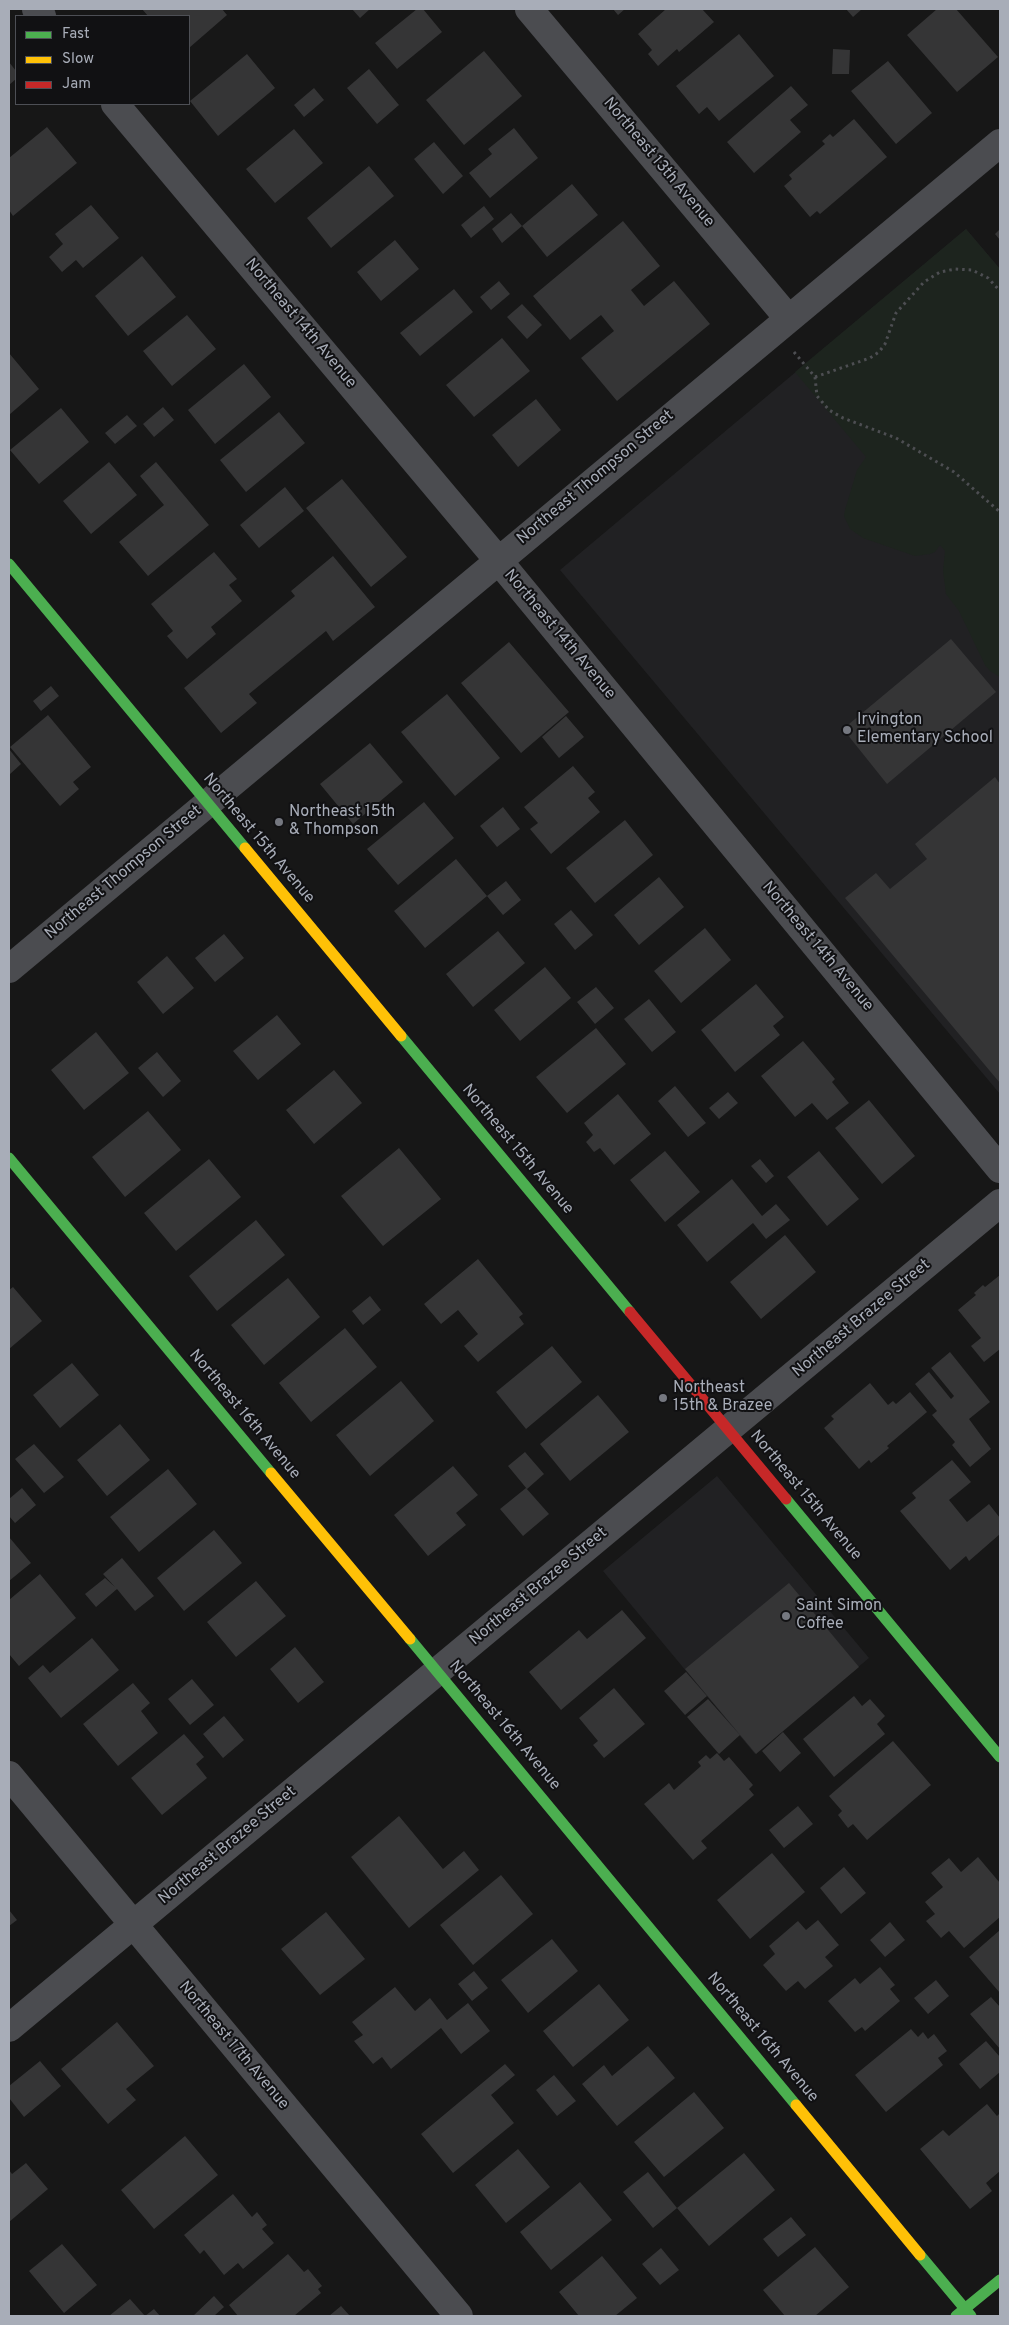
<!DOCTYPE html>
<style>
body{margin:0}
#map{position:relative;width:1009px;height:2325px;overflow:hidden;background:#171717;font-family:Overpass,sans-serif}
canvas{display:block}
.frame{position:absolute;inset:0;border:10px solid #a8adb8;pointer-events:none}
.legend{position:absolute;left:15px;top:15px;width:175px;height:90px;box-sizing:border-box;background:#111113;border:1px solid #4d4f55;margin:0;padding:6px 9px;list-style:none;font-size:15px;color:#a8adb8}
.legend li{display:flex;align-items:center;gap:10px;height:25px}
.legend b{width:25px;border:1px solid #4d4f55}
</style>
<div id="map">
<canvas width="1009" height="2325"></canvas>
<div class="frame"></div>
<ul class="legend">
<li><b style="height:6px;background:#4caf50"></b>Fast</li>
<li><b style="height:6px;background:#ffc107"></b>Slow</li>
<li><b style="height:6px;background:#c62828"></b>Jam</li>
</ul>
</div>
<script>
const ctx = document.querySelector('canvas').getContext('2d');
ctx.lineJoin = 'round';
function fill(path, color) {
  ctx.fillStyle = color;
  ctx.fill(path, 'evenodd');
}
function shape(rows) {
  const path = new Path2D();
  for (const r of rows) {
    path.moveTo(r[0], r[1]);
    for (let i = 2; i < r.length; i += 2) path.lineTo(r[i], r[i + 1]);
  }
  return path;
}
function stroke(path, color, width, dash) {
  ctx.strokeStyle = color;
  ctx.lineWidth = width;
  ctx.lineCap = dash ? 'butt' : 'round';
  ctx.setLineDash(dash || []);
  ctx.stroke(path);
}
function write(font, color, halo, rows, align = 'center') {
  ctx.font = font + ' Overpass,sans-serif';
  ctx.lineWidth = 4;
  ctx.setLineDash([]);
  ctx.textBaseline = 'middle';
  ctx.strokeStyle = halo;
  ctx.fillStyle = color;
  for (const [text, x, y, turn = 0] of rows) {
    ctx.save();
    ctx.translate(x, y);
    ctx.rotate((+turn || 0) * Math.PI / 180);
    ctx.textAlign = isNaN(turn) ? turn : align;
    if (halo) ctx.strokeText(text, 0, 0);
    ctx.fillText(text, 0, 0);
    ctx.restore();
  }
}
const built = shape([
 [966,229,1000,269,1000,1094,560,570],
 [717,1476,869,1658,755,1754,603,1571]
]);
const green = shape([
 [966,229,1000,269,1000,677,990,671,985,665,959,611,946,594,943,571,945,551,940,545,935,552,930,554,915,556,863,538,850,529,844,516,845,510,857,470,866,457,795,372]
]);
const building = shape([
 [142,9,222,9,227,15,189,48,189,16,148,16],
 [352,9,370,9,360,18],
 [417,9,423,9,442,32,397,69,375,43],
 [613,9,625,9,618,15],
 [666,9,702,9,714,22,679,52,677,49,658,66,648,54,652,50,638,34],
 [846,9,862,9,853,17],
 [937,9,956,9,998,57,957,92,907,35],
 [739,34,774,76,719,121,707,107,699,114,676,86],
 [833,49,850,50,849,74,832,74],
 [484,51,522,96,464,145,426,100],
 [247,54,275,88,218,136,190,101],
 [888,61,932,113,896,144,851,91],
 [9,62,16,71,16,79,9,85],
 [369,69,399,105,377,124,347,88],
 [791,86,808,105,790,120,801,132,754,173,727,142],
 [314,88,324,100,304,117,294,105],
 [854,119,887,157,820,214,817,211,810,217,784,186,792,179,789,175,825,144,822,141,830,134,833,137],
 [47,127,77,163,13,216,9,210,9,158],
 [514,128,538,158,490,198,469,173,492,154,488,149],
 [294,129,323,163,275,203,246,169],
 [434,142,463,176,443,194,414,159],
 [369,166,394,196,331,248,307,218],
 [572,184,598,215,547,257,522,226],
 [91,205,119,238,83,268,76,260,62,272,49,257,63,244,55,234],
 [484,206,494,219,471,238,461,225],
 [511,213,522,226,502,243,492,229],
 [623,221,660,266,631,290,644,306,674,281,710,324,617,401,581,358,614,331,601,315,570,340,533,296],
 [1000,229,1000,240,995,234],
 [395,240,419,269,381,301,357,272],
 [142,256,176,297,128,336,95,296],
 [499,281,510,294,491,310,480,297],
 [454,289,473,312,420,356,400,333],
 [522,304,542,325,527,339,507,317],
 [187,315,216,349,172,386,143,351],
 [502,338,530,371,474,417,446,385],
 [9,353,39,389,9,415],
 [244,364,271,397,215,444,188,410],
 [536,399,561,430,518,467,492,435],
 [163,407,174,420,154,437,143,424],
 [61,408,89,442,39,484,10,450],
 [279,412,305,443,246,492,220,460],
 [127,415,137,426,115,444,105,433],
 [109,462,137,495,91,534,63,501],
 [156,462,209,525,148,576,119,542,164,505,140,476],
 [342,479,407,557,371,587,306,508],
 [285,487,304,511,259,548,240,525],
 [214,552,237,579,229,585,242,601,211,627,216,634,187,659,167,636,173,631,151,604],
 [333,556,375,607,333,641,326,631,249,694,257,703,221,733,184,688,295,596,291,591],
 [951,639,996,692,887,784,843,729],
 [509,642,569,712,521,753,461,683],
 [51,686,59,696,41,711,33,701],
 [447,694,500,758,455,796,401,732],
 [48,715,91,767,73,782,79,789,60,806,10,747],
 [566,716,584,737,559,758,542,737],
 [370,743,403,782,353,824,320,784],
 [9,749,21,764,9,775],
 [573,766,595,792,588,798,600,812,551,854,530,829,538,823,524,807],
 [995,777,1000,784,1000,1083,845,898,876,873,890,889,927,859,915,844],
 [424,802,454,838,398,885,367,849],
 [503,807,520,829,497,847,480,826],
 [625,820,653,855,595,903,566,868],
 [456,859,487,896,425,948,394,911],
 [659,877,684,907,639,945,614,915],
 [506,881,521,900,503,915,487,896],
 [571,910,593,935,575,950,554,924],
 [705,928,731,960,681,1003,654,971],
 [498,931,525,963,473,1007,446,974],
 [224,934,244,958,215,982,195,958],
 [167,956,194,988,163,1014,137,982],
 [545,967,571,998,520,1041,494,1010],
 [756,984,784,1017,773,1026,780,1035,735,1072,701,1030],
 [596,987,614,1008,595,1024,577,1002],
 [649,999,676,1032,652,1052,624,1019],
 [277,1015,301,1044,258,1080,233,1051],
 [596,1028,626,1064,567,1113,536,1077],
 [96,1032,129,1073,84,1110,51,1070],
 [803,1041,835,1079,832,1082,849,1103,827,1120,812,1103,795,1117,761,1076],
 [157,1052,181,1081,163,1097,138,1068],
 [334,1070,362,1103,314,1144,286,1110],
 [675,1086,706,1123,688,1137,658,1101],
 [728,1092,738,1103,719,1119,709,1108],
 [618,1094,651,1134,614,1165,600,1148,594,1152,586,1142,593,1135,584,1123],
 [869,1100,915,1156,882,1184,835,1128],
 [148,1111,181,1150,125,1197,92,1157],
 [399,1148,441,1199,383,1246,341,1196],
 [665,1151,700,1192,665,1222,630,1180],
 [819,1151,859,1199,827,1226,787,1177],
 [209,1159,241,1197,176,1251,144,1213],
 [760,1159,774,1176,766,1183,751,1166],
 [732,1179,762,1216,776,1204,790,1220,766,1239,753,1223,707,1262,677,1225],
 [256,1220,285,1255,217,1311,189,1276],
 [785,1235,816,1272,761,1319,730,1282],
 [478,1259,523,1314,519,1317,524,1324,478,1362,464,1346,478,1334,458,1310,441,1324,424,1304],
 [1000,1275,1000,1349,984,1362,971,1346,981,1338,958,1310,976,1295,974,1293,983,1285,985,1287],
 [288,1278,320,1317,264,1365,231,1325],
 [13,1287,42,1321,9,1349,9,1290],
 [370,1296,381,1310,363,1325,352,1311],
 [345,1328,377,1367,311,1422,279,1383],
 [552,1346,582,1382,526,1429,496,1392],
 [950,1352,990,1402,969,1419,991,1449,970,1467,952,1445,955,1442,932,1415,937,1411,915,1384,929,1372,951,1399,954,1396,931,1368],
 [72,1363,99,1395,60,1428,33,1395],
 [401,1381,434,1421,370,1476,336,1435],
 [870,1383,888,1405,893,1401,896,1404,910,1392,927,1412,887,1446,889,1448,871,1463,869,1460,859,1469,824,1428,834,1419,831,1416],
 [598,1395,629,1432,570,1481,540,1444],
 [120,1424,150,1460,107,1496,77,1460],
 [34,1444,64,1477,44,1493,15,1459],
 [525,1452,544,1474,527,1489,508,1466],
 [952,1460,971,1482,949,1500,967,1522,989,1504,1000,1518,1000,1534,969,1561,966,1556,950,1570,900,1511,916,1498,912,1493],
 [453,1466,478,1495,456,1513,466,1525,428,1556,394,1515],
 [168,1469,197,1504,139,1552,110,1517],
 [22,1488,36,1505,15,1523,9,1516,9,1499],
 [526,1488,549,1514,523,1536,500,1509],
 [214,1530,242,1563,184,1611,157,1578],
 [9,1537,31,1563,9,1581],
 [122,1558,154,1596,135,1611,117,1589,96,1607,85,1594,105,1578,115,1587,103,1574],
 [40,1574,76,1618,19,1666,9,1654,9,1600],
 [256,1581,286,1616,236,1657,207,1622],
 [789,1583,859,1667,756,1754,685,1669],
 [622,1610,646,1638,561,1710,529,1672,579,1630,587,1639],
 [92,1638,119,1670,61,1718,28,1678,43,1665,50,1673],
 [295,1647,324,1682,298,1703,270,1669],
 [686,1672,707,1696,685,1715,664,1691],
 [192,1679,214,1705,190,1725,168,1699],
 [133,1683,150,1703,141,1711,158,1733,118,1766,83,1724],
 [614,1688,645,1724,604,1758,593,1745,598,1741,579,1718],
 [854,1696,862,1706,870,1699,885,1716,877,1724,885,1734,834,1777,803,1739],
 [708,1699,740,1735,719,1754,687,1717],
 [224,1716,244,1740,223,1758,203,1734],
 [783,1732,801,1753,780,1772,762,1751],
 [184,1734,204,1757,196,1764,207,1778,162,1815,131,1778],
 [893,1741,931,1785,867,1840,853,1824,848,1828,838,1815,842,1811,829,1796],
 [717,1753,724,1761,729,1757,753,1785,749,1789,754,1795,701,1841,707,1848,693,1860,644,1804,669,1783,674,1790,701,1766,698,1762,706,1755,710,1759],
 [798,1806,813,1824,784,1848,769,1830],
 [399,1816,443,1869,464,1851,479,1870,409,1928,351,1857],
 [772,1853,805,1892,750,1939,717,1900],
 [978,1857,1000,1883,1000,1917,964,1948,949,1931,941,1938,926,1921,935,1914,925,1902,943,1887,931,1873,949,1858,961,1872],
 [844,1867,866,1893,841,1914,820,1888],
 [501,1875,533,1914,473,1965,440,1925],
 [9,1910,17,1920,9,1926],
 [326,1912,365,1959,320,1995,281,1949],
 [818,1920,839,1945,825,1957,833,1966,805,1989,798,1981,786,1991,763,1965,775,1954,769,1946,798,1921,806,1930],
 [890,1922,905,1940,885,1957,870,1940],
 [1000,1930,1000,1993,969,1957],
 [552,1939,578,1971,528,2013,501,1980],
 [880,1967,895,1985,890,1989,900,2001,865,2031,862,2027,855,2032,828,2001,855,1978,860,1984],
 [474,1971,488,1988,472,2001,458,1984],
 [936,1980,949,1996,928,2014,914,1998],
 [599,1984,629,2020,573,2067,543,2031],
 [395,1987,415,2011,430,1998,447,2020,468,2003,490,2031,461,2054,441,2028,391,2069,382,2057,373,2064,354,2041,363,2035,352,2022],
 [991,1997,1000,2007,1000,2049,970,2014],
 [117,2022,154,2066,126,2089,136,2100,108,2124,61,2069],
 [911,2029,918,2037,923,2032,928,2039,934,2034,947,2051,938,2058,943,2065,886,2112,855,2075],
 [986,2041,1000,2057,1000,2072,980,2089,959,2064],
 [648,2046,675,2078,617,2126,582,2084,604,2065,612,2076],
 [40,2061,61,2086,24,2117,9,2098,9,2086],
 [505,2064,515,2075,491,2095,514,2123,453,2173,421,2134],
 [554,2075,576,2101,557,2116,536,2090],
 [694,2092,724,2128,664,2177,634,2142],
 [987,2104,997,2116,1000,2113,1000,2171,986,2183,992,2191,970,2209,920,2149,943,2130,949,2136],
 [185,2136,218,2175,154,2229,121,2190],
 [518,2149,550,2187,506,2223,475,2185],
 [744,2153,775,2190,709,2246,677,2208,653,2228,623,2192,648,2172,677,2208],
 [26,2163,48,2189,9,2222,9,2170,12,2174],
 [580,2182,612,2220,551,2270,520,2232],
 [233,2194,252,2217,257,2212,267,2225,262,2229,274,2243,243,2269,238,2263,224,2275,204,2250,200,2254,184,2235],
 [791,2217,806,2235,778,2257,763,2239],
 [62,2244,97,2285,64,2313,29,2271],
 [815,2247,849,2287,815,2316,785,2316,763,2290],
 [661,2248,679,2270,660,2285,642,2264],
 [288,2254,304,2272,308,2269,322,2286,318,2289,321,2293,294,2316,238,2316,229,2305],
 [602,2256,637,2298,615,2316,579,2316,559,2292],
 [214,2296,224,2307,214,2316,193,2316],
 [130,2299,145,2316,154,2309,160,2316,109,2316],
 [341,2306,350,2316,329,2316]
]);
const path = shape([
 [794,352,815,377,817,396,829,410,843,418,896,438,954,472,1000,512],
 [815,377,870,358,879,352,885,344,896,313,924,282,940,272,955,269,972,270,988,278,1000,291]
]);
const street = shape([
 [36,9,42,16],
 [529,9,788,318],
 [115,104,498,560,1000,1169],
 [9,969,1000,143],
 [9,1775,459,2316],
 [9,2028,1000,1203]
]);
const fast = shape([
 [9,564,245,848],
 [401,1036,630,1312],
 [9,1158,271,1473],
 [786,1499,1000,1757],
 [410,1639,796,2105],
 [920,2255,971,2316],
 [956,2316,1000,2280]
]);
const slow = shape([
 [245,848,401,1036],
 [271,1473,410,1639],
 [796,2105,920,2255]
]);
const jam = shape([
 [630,1312,786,1499]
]);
const markers = [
 [847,730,5,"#757880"],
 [279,822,5,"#757880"],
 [663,1398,5,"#757880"],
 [786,1616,5,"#757880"]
];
const streetNames = [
 ["Northeast 13th Avenue",658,163,50],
 ["Northeast 14th Avenue",300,324,50],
 ["Northeast Thompson Street",596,478,-40],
 ["Northeast 14th Avenue",559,635,50],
 ["Northeast 15th Avenue",258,839,50],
 ["Northeast Thompson Street",124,873,-40],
 ["Northeast 14th Avenue",817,947,50],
 ["Northeast 15th Avenue",517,1150,50],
 ["Northeast Brazee Street",862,1319,-40],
 ["Northeast 16th Avenue",244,1415,50],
 ["Northeast 15th Avenue",805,1496,50],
 ["Northeast Brazee Street",539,1587,-40],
 ["Northeast 16th Avenue",504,1726,50],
 ["Northeast Brazee Street",228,1846,-40],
 ["Northeast 16th Avenue",762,2038,50],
 ["Northeast 17th Avenue",233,2046,50]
];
const poiNames = [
 ["Irvington",857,721],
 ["Elementary School",857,739],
 ["Northeast 15th",289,813],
 ["& Thompson",289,831],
 ["Northeast",673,1389],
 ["15th & Brazee",673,1407],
 ["Saint Simon",796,1607],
 ["Coffee",796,1625]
];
fill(built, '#212123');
fill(green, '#1d241e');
fill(building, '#353536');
stroke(path, '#4d4e52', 3, [2.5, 4]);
stroke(street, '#4b4c50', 28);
stroke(fast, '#4caf50', 11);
stroke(slow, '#ffc107', 11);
stroke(jam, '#c62828', 11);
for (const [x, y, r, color] of markers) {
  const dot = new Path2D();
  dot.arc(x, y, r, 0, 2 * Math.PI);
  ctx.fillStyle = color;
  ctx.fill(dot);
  stroke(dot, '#111113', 2);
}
write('16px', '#a8adb8', '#111113', streetNames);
write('16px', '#a8adb8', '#111113', poiNames, 'left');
</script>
